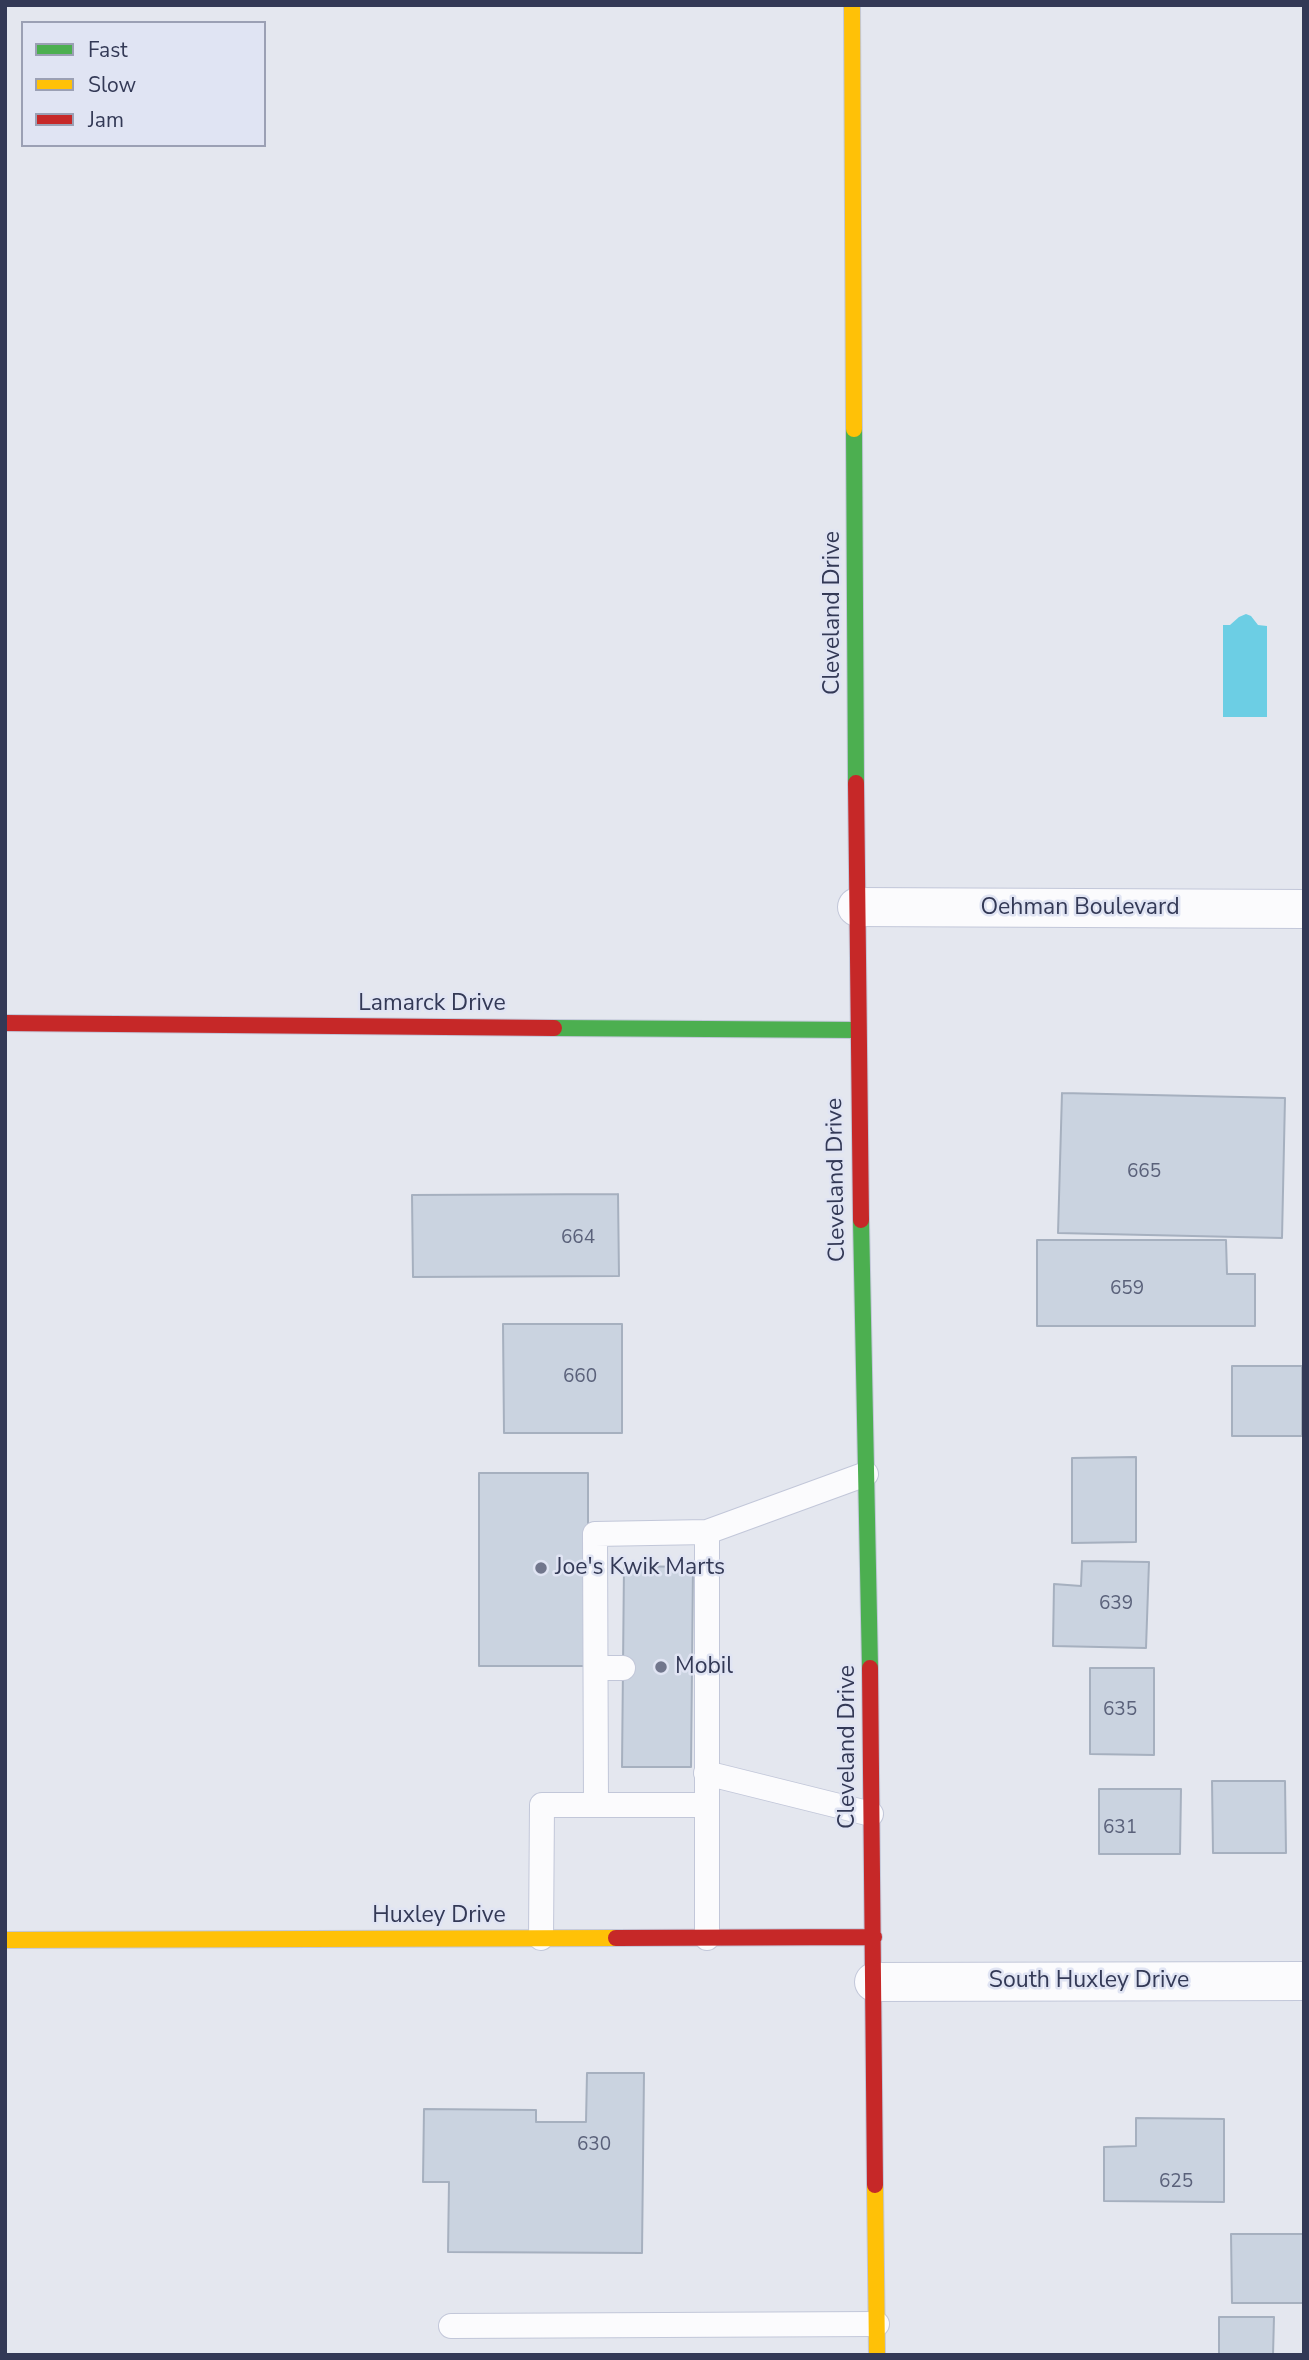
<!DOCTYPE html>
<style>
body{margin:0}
#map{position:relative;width:1309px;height:2360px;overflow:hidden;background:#e4e7ef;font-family:"Nunito Sans",sans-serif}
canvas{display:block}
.frame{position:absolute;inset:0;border:7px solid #333956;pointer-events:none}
.legend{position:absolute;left:21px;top:21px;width:245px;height:126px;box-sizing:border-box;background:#e0e4f3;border:2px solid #9ba0b4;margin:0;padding:9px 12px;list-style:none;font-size:21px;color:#333956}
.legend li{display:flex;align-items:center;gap:14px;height:35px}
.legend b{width:35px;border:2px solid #9ba0b4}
</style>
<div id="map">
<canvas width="1309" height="2360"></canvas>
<div class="frame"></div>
<ul class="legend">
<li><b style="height:9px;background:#4caf50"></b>Fast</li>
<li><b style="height:9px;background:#ffc107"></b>Slow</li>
<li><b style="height:9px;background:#c62828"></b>Jam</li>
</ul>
</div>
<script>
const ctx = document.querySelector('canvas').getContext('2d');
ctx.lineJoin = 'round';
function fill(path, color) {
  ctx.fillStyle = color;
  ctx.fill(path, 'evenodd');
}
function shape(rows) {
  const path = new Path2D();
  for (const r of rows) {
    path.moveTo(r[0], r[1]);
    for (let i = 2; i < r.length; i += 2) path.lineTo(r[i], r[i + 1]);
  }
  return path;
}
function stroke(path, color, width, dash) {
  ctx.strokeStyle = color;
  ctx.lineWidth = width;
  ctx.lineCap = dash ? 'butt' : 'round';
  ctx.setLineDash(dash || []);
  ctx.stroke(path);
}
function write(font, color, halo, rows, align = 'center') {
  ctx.font = font + ' "Nunito Sans",sans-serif';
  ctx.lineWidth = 5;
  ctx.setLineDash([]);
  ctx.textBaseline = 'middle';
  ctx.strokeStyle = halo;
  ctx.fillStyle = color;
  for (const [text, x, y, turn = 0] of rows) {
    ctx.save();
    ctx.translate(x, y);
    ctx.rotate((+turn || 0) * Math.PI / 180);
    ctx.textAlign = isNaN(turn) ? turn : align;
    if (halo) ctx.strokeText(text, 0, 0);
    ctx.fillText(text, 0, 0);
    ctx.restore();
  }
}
const water = shape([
 [1246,614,1251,616,1258,625,1267,626,1267,717,1223,717,1223,625,1230,625,1239,617]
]);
const building = shape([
 [1062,1093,1285,1098,1282,1238,1058,1233,1062,1093],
 [618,1194,619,1276,413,1277,412,1195,618,1194],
 [1037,1240,1226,1240,1227,1274,1255,1274,1255,1326,1037,1326,1037,1240],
 [503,1324,622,1324,622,1433,504,1433,503,1324],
 [1232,1366,1302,1366,1302,1436,1232,1436,1232,1366],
 [1136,1457,1136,1542,1072,1543,1072,1458,1136,1457],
 [479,1473,588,1473,588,1666,479,1666,479,1473],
 [1082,1561,1149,1562,1146,1648,1053,1646,1054,1584,1081,1586,1082,1561],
 [624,1566,693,1567,691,1767,622,1767,624,1566],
 [1090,1668,1154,1668,1154,1755,1090,1754,1090,1668],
 [1212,1781,1285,1781,1286,1853,1213,1853,1212,1781],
 [1099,1789,1181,1789,1180,1854,1099,1854,1099,1789],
 [587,2073,644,2073,642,2253,448,2252,449,2182,423,2182,424,2109,536,2110,536,2122,586,2122,587,2073],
 [1136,2118,1224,2119,1224,2202,1104,2201,1104,2147,1136,2146,1136,2118],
 [1231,2234,1304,2234,1304,2303,1232,2303,1231,2234],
 [1219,2317,1274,2317,1273,2355,1219,2355,1219,2317]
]);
const lane = shape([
 [597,1668,623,1668],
 [706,1773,871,1814],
 [596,1805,595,1534,707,1532],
 [707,1805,707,1532,866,1474],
 [541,1938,542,1805,707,1805,707,1938],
 [451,2326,877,2324]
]);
const street = shape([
 [857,907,1304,909],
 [874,1982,1304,1981]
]);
const fast = shape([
 [854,429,856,783],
 [554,1028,858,1030],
 [861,1220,870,1668]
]);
const slow = shape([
 [852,5,854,429],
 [5,1940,616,1938],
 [875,2185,877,2355]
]);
const jam = shape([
 [856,783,861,1220],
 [5,1023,554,1028],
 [870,1668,875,2185],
 [616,1938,874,1937]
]);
const markers = [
 [541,1568,7,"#71768c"],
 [661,1667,7,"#71768c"]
];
const numberNames = [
 ["665",1144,1172],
 ["664",578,1238],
 ["659",1127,1289],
 ["660",580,1377],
 ["639",1116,1604],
 ["635",1120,1710],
 ["631",1120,1828],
 ["630",594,2145],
 ["625",1176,2182]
];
const streetNames = [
 ["Cleveland Drive",833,613,-90],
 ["Oehman Boulevard",1080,908],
 ["Lamarck Drive",432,1004],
 ["Cleveland Drive",837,1180,-91],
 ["Cleveland Drive",848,1747,-90],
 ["Huxley Drive",439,1916],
 ["South Huxley Drive",1089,1981]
];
const poiNames = [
 ["Joe's Kwik Marts",555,1568],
 ["Mobil",675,1667]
];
fill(water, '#6ccee4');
fill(building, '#cad3e0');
stroke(building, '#a6b0bf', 2);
stroke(lane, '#c2c7d9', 26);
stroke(street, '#c2c7d9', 40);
stroke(fast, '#c2c7d9', 18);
stroke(slow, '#c2c7d9', 18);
stroke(jam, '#c2c7d9', 18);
stroke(lane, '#fbfbfd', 24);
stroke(street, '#fbfbfd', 38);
stroke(fast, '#4caf50', 16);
stroke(slow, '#ffc107', 16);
stroke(jam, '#c62828', 16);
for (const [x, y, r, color] of markers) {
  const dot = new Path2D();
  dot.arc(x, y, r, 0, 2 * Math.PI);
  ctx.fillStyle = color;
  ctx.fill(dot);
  stroke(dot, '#e0e4f3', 2.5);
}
write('19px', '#5a617a', null, numberNames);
write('23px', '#333956', '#e0e4f3', streetNames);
write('23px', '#333956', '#e0e4f3', poiNames, 'left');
</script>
